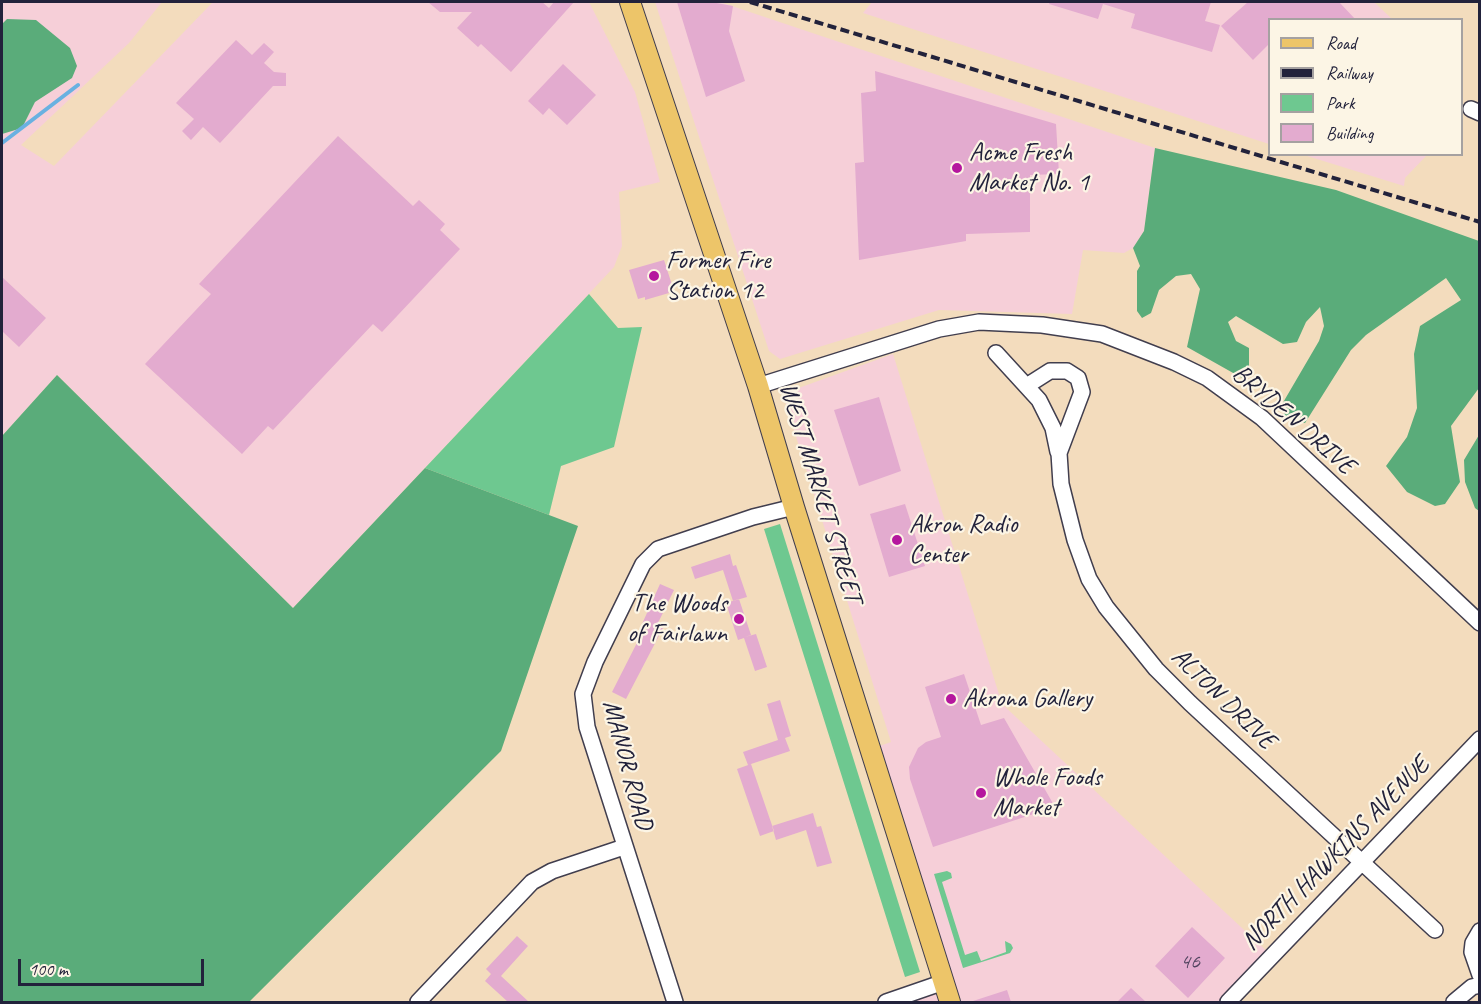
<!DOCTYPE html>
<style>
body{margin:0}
#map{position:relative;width:1481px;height:1004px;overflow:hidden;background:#f3dcbd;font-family:Caveat,sans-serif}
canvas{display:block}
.frame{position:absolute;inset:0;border:3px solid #22223b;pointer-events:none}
.legend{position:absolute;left:1268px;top:18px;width:195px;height:138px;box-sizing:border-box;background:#fcf5e5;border:2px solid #a5a1a1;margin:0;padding:8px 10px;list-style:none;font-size:18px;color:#22223b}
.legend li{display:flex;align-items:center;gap:12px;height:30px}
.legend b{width:30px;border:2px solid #a5a1a1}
.scale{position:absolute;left:18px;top:959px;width:186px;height:27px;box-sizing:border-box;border:3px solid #22223b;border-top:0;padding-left:8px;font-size:18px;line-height:21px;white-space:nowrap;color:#22223b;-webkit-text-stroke:4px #fcf5e5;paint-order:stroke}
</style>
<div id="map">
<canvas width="1481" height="1004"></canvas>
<div class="frame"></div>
<ul class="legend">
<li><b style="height:8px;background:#edc569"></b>Road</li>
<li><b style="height:8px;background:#22223b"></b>Railway</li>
<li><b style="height:16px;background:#6ec890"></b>Park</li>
<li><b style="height:16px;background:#e3abcf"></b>Building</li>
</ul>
<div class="scale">100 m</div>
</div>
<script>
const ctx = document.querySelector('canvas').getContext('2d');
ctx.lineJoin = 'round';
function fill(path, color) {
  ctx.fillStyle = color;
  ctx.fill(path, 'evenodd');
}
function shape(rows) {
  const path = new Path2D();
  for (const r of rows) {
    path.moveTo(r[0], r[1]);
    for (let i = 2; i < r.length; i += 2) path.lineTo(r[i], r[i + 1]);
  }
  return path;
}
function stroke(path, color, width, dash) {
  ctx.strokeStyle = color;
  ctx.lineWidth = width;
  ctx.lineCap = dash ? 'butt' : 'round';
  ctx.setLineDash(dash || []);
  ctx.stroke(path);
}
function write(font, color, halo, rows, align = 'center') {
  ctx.font = font + ' Caveat,sans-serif';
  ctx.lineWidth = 4.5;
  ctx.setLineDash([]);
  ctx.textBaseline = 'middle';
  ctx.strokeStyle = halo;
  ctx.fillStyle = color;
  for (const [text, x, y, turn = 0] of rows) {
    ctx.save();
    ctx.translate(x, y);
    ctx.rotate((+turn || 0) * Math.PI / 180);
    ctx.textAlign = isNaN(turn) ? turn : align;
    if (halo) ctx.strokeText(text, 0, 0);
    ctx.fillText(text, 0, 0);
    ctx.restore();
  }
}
const built = shape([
 [2,2,162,2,129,43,21,145,54,166,213,2,589,2,635,92,660,182,619,192,622,246,614,267,293,608,57,375,2,436],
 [655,2,720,2,1155,148,1144,231,1133,248,1124,253,1083,250,1072,314,939,310,780,359,769,351],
 [872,2,1374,2,1392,19,1270,20,1269,144,863,13],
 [1304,155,1427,155,1405,178,1404,186],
 [893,354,1002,704,1272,956,1227,1002,886,1002,944,982,871,749,891,742,785,401,793,390]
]);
const green = shape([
 [589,294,618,328,642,327,614,447,561,466,549,515,425,468],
 [780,524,920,972,905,977,764,529],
 [947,871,951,873,952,878,942,882,965,955,977,951,981,961,1006,952,1005,941,1011,944,1013,948,1010,953,963,968,934,874]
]);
const forest = shape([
 [7,19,36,20,70,48,77,66,72,78,35,102,22,128,2,134,2,24],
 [1155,148,1336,190,1479,241,1479,388,1451,426,1460,482,1445,504,1435,506,1407,492,1386,466,1407,437,1417,408,1414,354,1420,326,1461,300,1446,278,1366,335,1351,350,1305,423,1286,419,1281,406,1319,341,1324,326,1320,307,1306,322,1297,342,1283,344,1236,316,1228,322,1236,341,1249,348,1249,370,1242,378,1187,347,1200,289,1191,274,1176,276,1159,290,1151,313,1142,318,1137,311,1137,271,1140,266,1133,248,1144,231],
 [57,375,293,608,425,468,578,526,501,751,249,1002,2,1002,2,436],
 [1479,435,1480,511,1479,511,1475,508,1465,482,1464,460]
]);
const stream = shape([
 [2,143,78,85]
]);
const building = shape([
 [428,2,542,2,549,8,554,2,574,2,511,72,481,44,478,47,457,28,472,12,440,12],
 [677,2,711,2,733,6,729,31,745,81,706,97],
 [1050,2,1211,2,1205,21,1220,25,1212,52,1131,28,1135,14,1103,4,1098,19,1049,4],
 [1248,2,1339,2,1356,20,1269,20,1269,44,1253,60,1221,26],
 [236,40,252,55,264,43,274,52,264,63,274,72,286,73,286,86,273,86,220,143,203,127,191,140,182,131,194,119,176,103],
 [563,64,596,95,567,125,549,108,543,115,528,101],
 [875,71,1056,124,1059,174,1030,175,1030,232,966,234,966,241,859,260,855,163,864,162,861,93,876,91],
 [338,136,413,206,419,200,445,224,440,230,460,249,382,332,373,324,273,430,268,426,242,454,145,364,211,294,199,284],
 [664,260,673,288,668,289,669,293,645,300,645,297,638,299,629,270],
 [2,277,46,318,19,347,2,331],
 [879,397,901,471,859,486,834,410],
 [905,504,925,566,889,577,870,514],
 [730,554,733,566,736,565,747,597,733,601,723,570,695,579,691,567],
 [660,584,674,590,658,623,664,626,626,699,612,692,645,627,642,624],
 [739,599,751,635,745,637,756,634,767,667,755,671,744,638,738,640,726,603],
 [964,674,981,725,1004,718,1055,807,933,847,910,779,909,767,918,748,926,742,941,737,925,687],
 [780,700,791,736,785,738,790,751,748,765,743,752,778,740,767,704],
 [751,764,774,831,760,836,737,769],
 [813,813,817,827,821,826,832,863,817,867,806,830,776,840,772,826],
 [1192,927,1225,958,1188,998,1155,966],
 [517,936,528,946,501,976,529,1002,508,1002,485,981,491,974,486,969],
 [1131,988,1146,1002,1117,1002],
 [1007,990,1011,1002,974,1002,973,1001]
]);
const minor = shape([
 [1471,109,1480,113],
 [996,353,1039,400,1053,428,1058,452],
 [1028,385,1050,371,1067,371,1078,378,1082,392,1059,453,1061,484,1075,540,1089,579,1106,607,1156,669,1190,703,1435,930],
 [758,386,939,329,979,322,1042,325,1102,334,1174,362,1207,378,1262,418,1480,623],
 [1480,931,1473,943,1472,952,1480,975],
 [418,1002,532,882,552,871,624,847],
 [675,1002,587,727,583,694,595,662,643,564,658,549,753,517,794,507],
 [886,1002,944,982],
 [1228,1002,1480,739],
 [1454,1002,1472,987,1480,985]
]);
const major = shape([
 [630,2,758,386,794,507,950,1002]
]);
const rail = shape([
 [750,2,1480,222]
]);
const markers = [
 [957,168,6,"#b5179e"],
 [654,276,6,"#b5179e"],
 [897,540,6,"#b5179e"],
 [739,619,6,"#b5179e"],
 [951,699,6,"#b5179e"],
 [981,793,6,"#b5179e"]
];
const numberNames = [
 ["46",1190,962]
];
const poiNames = [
 ["Acme Fresh",969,153],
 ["Market No. 1",969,183],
 ["Former Fire",666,261],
 ["Station 12",666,291],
 ["Akron Radio",909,525],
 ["Center",909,555],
 ["The Woods",727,604,"right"],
 ["of Fairlawn",727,634,"right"],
 ["Akrona Gallery",963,699],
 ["Whole Foods",993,778],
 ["Market",993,808]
];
const streetNames = [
 ["BRYDEN DRIVE",1293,420,41],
 ["WEST MARKET STREET",820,493,73],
 ["ALTON DRIVE",1223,699,44],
 ["MANOR ROAD",627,765,75],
 ["NORTH HAWKINS AVENUE",1336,854,-46]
];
fill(built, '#f6cfd8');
fill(green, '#6ec890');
fill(forest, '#5aac7a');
stroke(stream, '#69b1e1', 4);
fill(building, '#e3abcf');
stroke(minor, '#413e4e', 18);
stroke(major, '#413e4e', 22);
stroke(minor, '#fff', 15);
stroke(major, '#edc569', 20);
stroke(rail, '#22223b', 4, [9, 4.5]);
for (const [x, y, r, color] of markers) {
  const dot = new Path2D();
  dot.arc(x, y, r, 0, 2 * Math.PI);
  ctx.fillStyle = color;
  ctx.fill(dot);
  stroke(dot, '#fcf5e5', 2);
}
write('22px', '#524460', null, numberNames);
write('26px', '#22223b', '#fcf5e5', poiNames, 'left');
write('26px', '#22223b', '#fcf5e5', streetNames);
</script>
